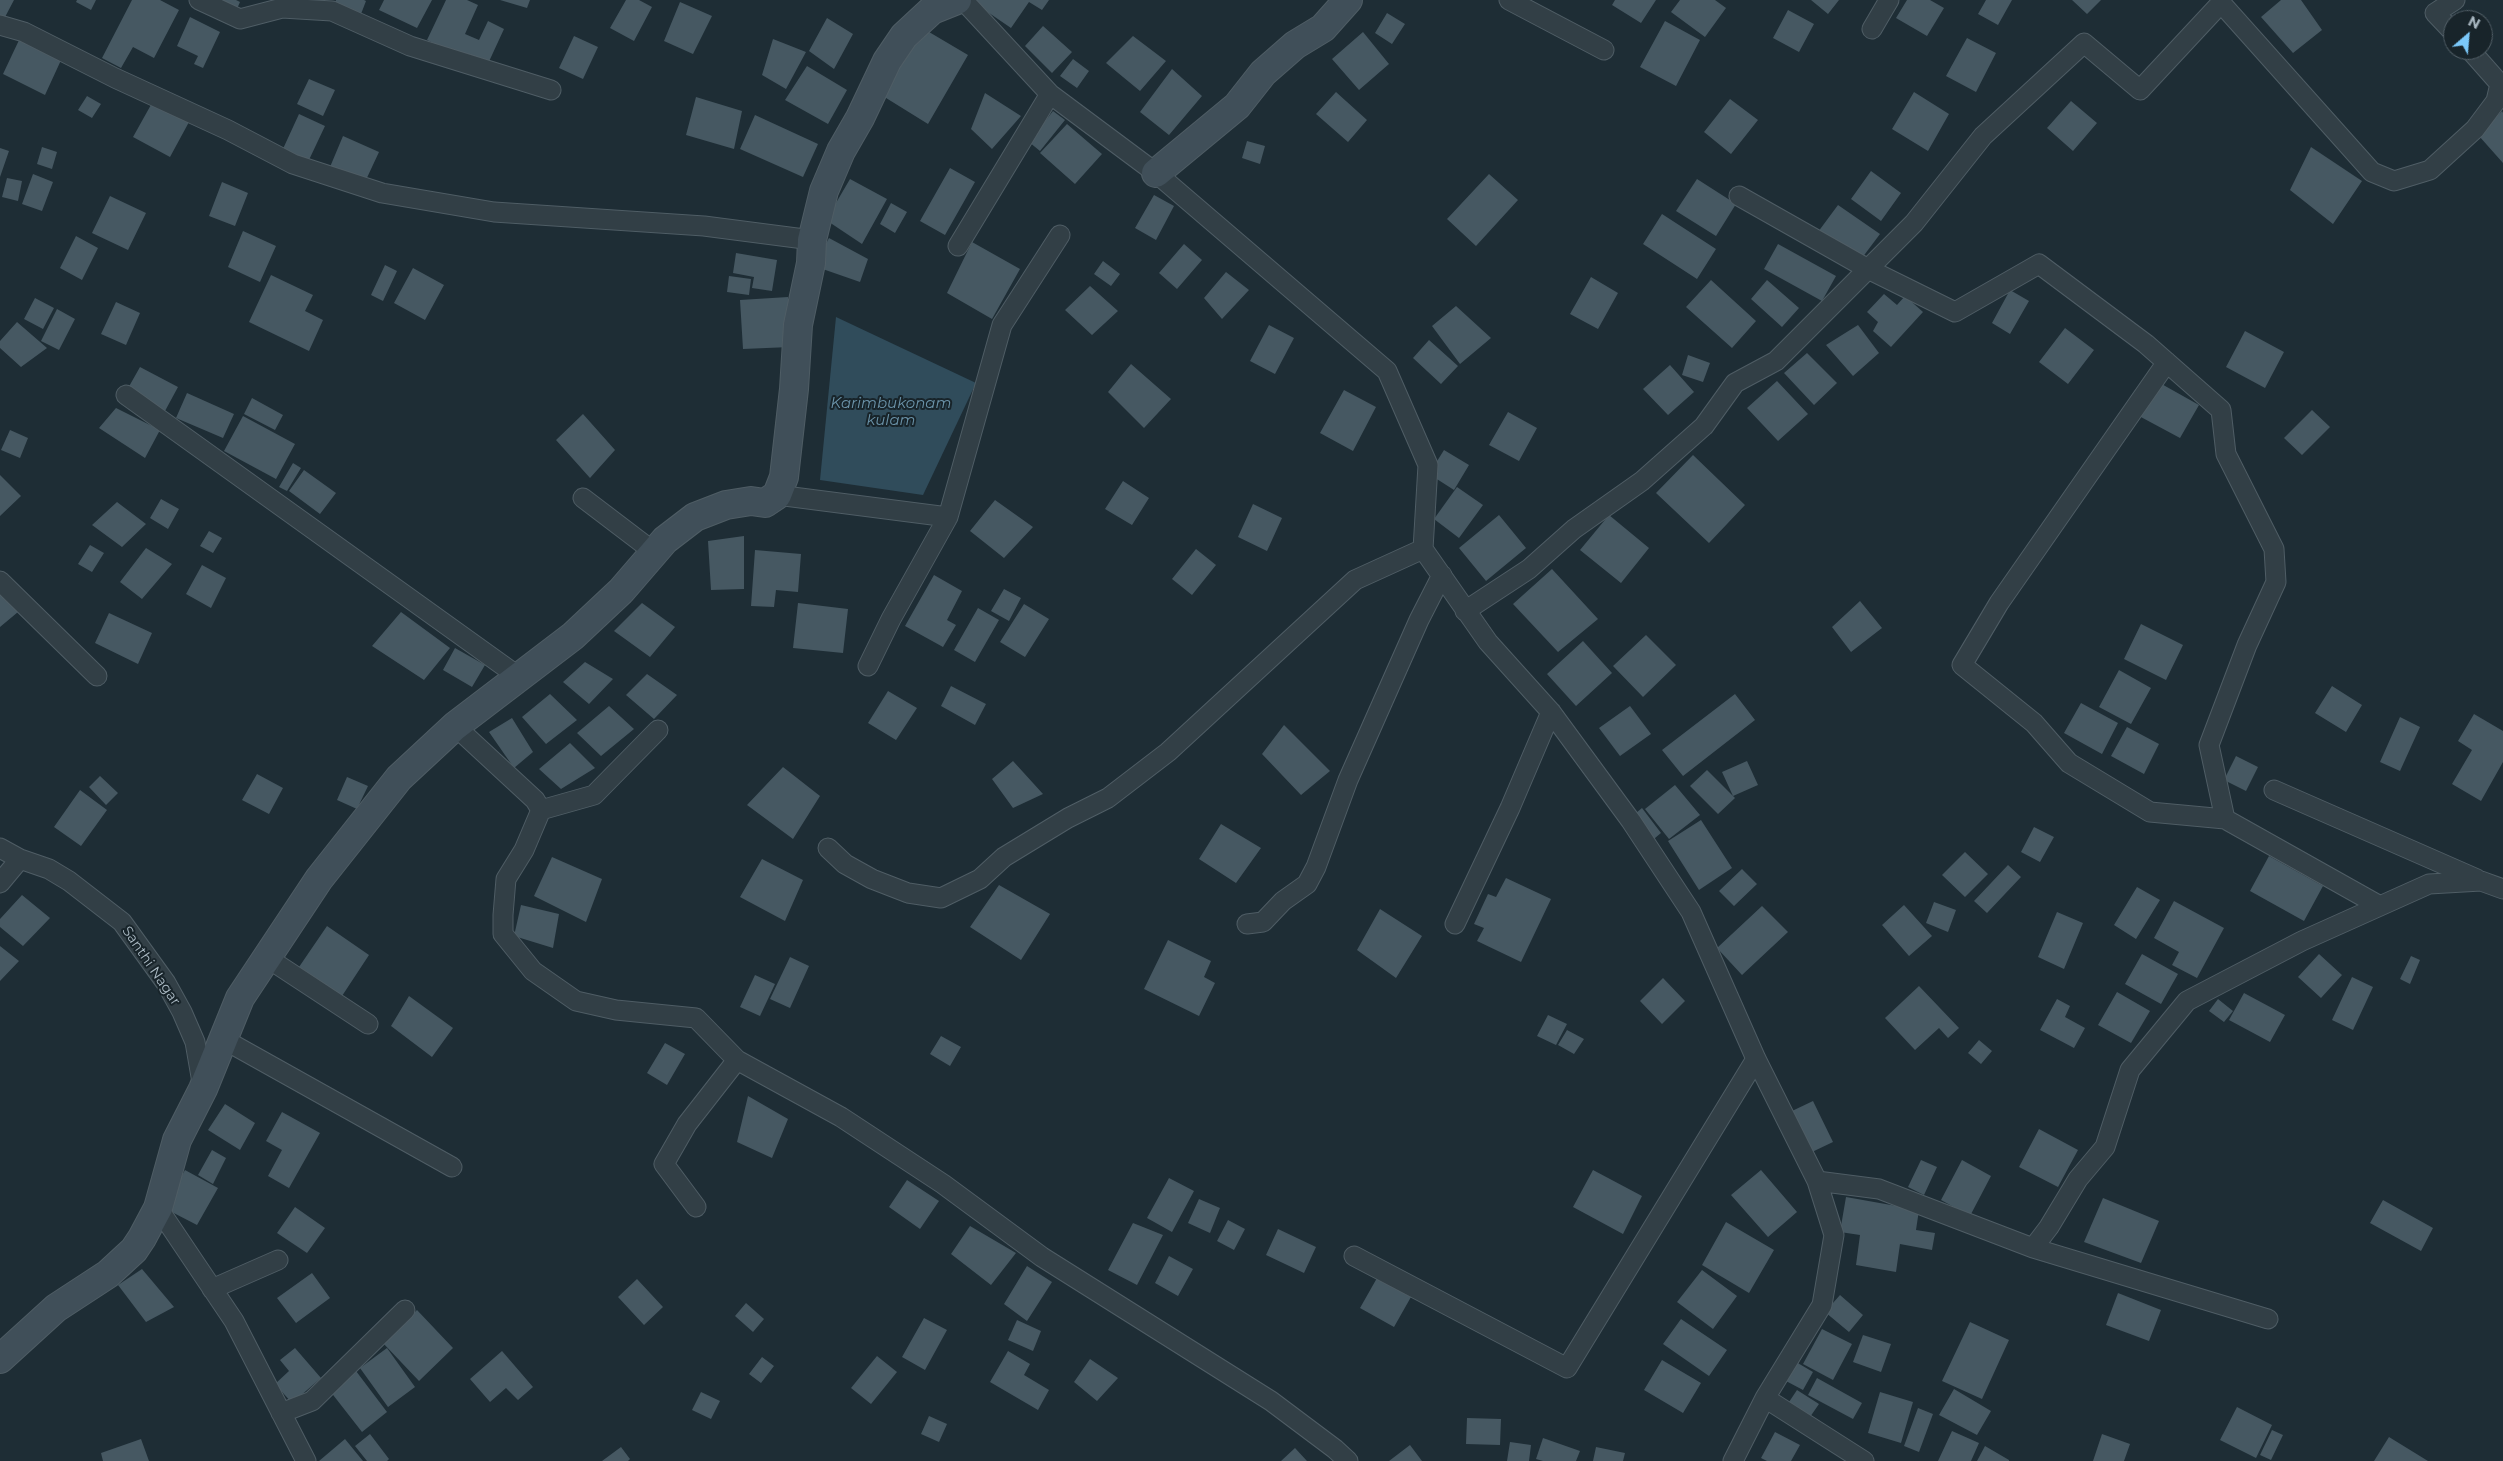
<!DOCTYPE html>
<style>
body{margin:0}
#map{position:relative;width:2503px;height:1461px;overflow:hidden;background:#1e2d35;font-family:Montserrat,sans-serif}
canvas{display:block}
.north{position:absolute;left:2443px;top:10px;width:50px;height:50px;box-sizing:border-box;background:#18242a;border:1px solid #536068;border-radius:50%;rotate:27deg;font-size:14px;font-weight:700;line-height:20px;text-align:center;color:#abbac4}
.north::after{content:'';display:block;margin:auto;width:18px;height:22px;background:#7bc8f9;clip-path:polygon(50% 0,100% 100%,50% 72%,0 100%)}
</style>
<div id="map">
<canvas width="2503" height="1461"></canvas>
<div class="north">N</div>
</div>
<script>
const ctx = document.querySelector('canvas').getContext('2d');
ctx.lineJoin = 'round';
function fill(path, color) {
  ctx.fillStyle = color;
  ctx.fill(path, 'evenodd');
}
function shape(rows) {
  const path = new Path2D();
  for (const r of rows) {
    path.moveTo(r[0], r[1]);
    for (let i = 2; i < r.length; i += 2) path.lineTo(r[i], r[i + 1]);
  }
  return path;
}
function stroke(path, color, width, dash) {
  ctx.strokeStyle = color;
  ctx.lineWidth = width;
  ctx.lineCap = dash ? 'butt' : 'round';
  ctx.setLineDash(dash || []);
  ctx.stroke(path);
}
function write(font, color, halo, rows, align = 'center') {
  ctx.font = font + ' Montserrat,sans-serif';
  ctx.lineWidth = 4;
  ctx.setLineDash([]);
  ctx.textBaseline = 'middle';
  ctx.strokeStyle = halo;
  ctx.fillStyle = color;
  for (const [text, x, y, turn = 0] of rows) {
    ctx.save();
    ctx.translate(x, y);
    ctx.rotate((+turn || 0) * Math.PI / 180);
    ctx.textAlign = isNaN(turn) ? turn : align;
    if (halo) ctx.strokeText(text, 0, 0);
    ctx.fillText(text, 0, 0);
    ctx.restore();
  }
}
const water = shape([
 [836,317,976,383,923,495,820,480]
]);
const building = shape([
 [0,0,14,0,4,19,0,17],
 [77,0,96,0,91,10,76,2],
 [132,0,160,0,179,10,154,58,133,47,121,68,102,58],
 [214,0,236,0,240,2,236,11],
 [336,0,364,0,366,1,361,14,335,3],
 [384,0,432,0,417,28,379,10],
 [446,0,467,0,478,5,465,34,479,40,488,21,504,29,486,68,427,40],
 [500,0,530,0,527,8],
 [626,0,639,0,652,7,634,41,610,28],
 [970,0,1049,0,1042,10,1029,2,1011,28],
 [1615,0,1656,0,1641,23,1612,5],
 [1680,0,1715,0,1726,8,1705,37,1671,12],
 [1811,0,1839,0,1828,14],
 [1907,0,1930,0,1944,8,1927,36,1896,18],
 [1986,0,2012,0,1998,25,1978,14],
 [2072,0,2101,0,2087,14],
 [2281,0,2301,0,2322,30,2293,53,2261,17],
 [680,2,712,16,693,54,664,41],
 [1788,10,1814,24,1799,52,1773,38],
 [1387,13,1405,24,1392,44,1375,33],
 [190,17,220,32,203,68,194,64,198,56,177,46],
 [827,18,853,34,834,69,809,51],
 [1665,21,1700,40,1676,86,1640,67],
 [1043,26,1072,52,1052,73,1025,46],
 [924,29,968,55,928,124,878,93],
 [1363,32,1389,64,1359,90,1332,59],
 [574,36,598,47,583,79,559,68],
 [1133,36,1166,61,1140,91,1106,63],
 [20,38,62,58,45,95,3,74],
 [1967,38,1996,53,1976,92,1946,76],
 [773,39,806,52,786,89,762,75],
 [1073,59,1089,71,1077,88,1060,76],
 [807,66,847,90,828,124,785,100],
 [1172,69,1202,96,1169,135,1140,112],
 [309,79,335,90,323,116,297,104],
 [1336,92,1367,120,1348,142,1316,114],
 [1914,92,1949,114,1928,151,1892,129],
 [985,93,1021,116,992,149,971,129],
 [87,96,101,104,92,118,78,110],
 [696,97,742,111,734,149,686,135],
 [1730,99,1758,120,1731,154,1704,132],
 [2071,101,2097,123,2073,151,2047,128],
 [152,103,189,122,170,157,133,137],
 [1053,111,1065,120,1040,151,1029,142],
 [2502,111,2503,113,2503,163,2479,136],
 [299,114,325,126,308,162,282,151],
 [755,115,818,144,803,177,740,149],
 [1067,124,1102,154,1075,184,1040,153],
 [343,136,379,152,365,182,330,167],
 [1247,141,1265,146,1260,164,1242,158],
 [42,147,57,152,52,169,37,164],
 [2311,147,2362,181,2333,224,2290,190],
 [0,148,9,151,0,177],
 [950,168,975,182,945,235,920,221],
 [1871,171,1901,193,1881,221,1851,199],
 [33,174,53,182,42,211,22,204],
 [1489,174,1518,200,1476,246,1447,219],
 [7,178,22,181,18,201,2,197],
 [850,179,887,199,862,244,826,220],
 [1697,179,1736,204,1716,236,1676,211],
 [222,182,248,193,235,226,209,216],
 [1154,195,1174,206,1156,240,1135,228],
 [110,196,146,213,128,250,92,233],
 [891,203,907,212,895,233,880,224],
 [1838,205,1880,234,1859,262,1818,232],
 [1662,214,1716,249,1697,279,1643,244],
 [243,231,276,246,260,282,228,267],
 [76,236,98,248,82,280,60,268],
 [829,238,868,259,860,282,814,266],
 [972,242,1020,269,992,319,947,293],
 [1184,244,1202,260,1177,289,1159,273],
 [1778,244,1836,276,1822,301,1764,269],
 [736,253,777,260,772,291,752,288,754,277,733,273],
 [1103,261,1120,274,1111,286,1094,274],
 [385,265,397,271,383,301,371,295],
 [413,268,444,285,425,320,394,303],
 [1226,272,1249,290,1222,319,1204,298],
 [271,275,313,295,305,311,323,320,309,351,249,322],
 [729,276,751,279,749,295,727,292],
 [1591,277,1618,293,1598,329,1570,314],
 [1711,280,1756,321,1732,348,1686,307],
 [1767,280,1799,308,1782,327,1751,299],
 [1090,286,1118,311,1092,335,1065,310],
 [2010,290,2029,301,2010,334,1992,323],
 [1884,294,1897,305,1905,296,1923,312,1891,347,1873,331,1878,322,1867,312],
 [788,297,790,347,743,349,740,300],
 [35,298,54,308,43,329,24,319],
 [116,302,140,313,126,345,101,334],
 [1456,306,1491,338,1460,364,1432,326],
 [57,309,75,319,59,350,41,341],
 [17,322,47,348,21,367,0,348,0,341],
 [1269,325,1294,338,1275,374,1250,361],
 [1858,325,1879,353,1853,376,1826,345],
 [2065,328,2094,350,2068,384,2039,362],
 [2245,331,2284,352,2265,388,2226,367],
 [1429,340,1458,366,1441,384,1413,358],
 [1807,353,1837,383,1814,405,1784,373],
 [1688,355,1710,363,1703,382,1682,375],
 [1131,364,1171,399,1144,428,1108,392],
 [1670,365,1694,392,1668,415,1643,389],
 [140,367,178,387,165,411,127,390],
 [1777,381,1808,414,1778,441,1747,408],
 [2158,382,2199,405,2180,438,2139,416],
 [1344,390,1376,407,1353,451,1320,433],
 [187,393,234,414,223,438,176,418],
 [252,398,283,415,275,430,244,414],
 [116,408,160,430,145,458,99,428],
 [2312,410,2330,427,2302,455,2284,438],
 [1508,412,1537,428,1519,461,1489,445],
 [583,414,615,450,590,478,556,440],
 [243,416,295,444,276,479,224,451],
 [10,430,28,438,20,458,1,450],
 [1444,450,1469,465,1454,490,1429,474],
 [1693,455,1745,505,1709,543,1656,493],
 [293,463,301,468,287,491,279,487],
 [304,470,336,493,320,514,289,491],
 [0,475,21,496,0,516],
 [1123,481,1149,498,1132,525,1105,509],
 [1457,487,1483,505,1459,538,1434,519],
 [161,499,179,509,168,529,150,518],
 [995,500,1033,527,1004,558,970,531],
 [117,502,146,524,122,547,92,525],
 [1253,504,1282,518,1267,551,1238,537],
 [1499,515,1526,548,1486,581,1459,548],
 [1609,515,1649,548,1621,583,1580,550],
 [209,531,222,538,213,553,200,546],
 [744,536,744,589,711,590,708,541],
 [90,545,104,553,92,572,78,564],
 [146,548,172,564,142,599,120,582],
 [1196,549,1216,565,1192,595,1172,579],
 [755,550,801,554,798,592,776,590,774,607,751,606],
 [202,565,226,578,211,608,186,594],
 [1552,569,1598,619,1558,652,1513,604],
 [934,575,962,591,947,620,956,625,943,647,905,626],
 [0,586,24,607,0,627],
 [1004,589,1021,598,1009,621,991,611],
 [1860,601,1882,628,1851,652,1832,627],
 [642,603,675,627,650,657,614,631],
 [798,603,848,609,843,653,793,648],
 [1024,604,1049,619,1025,657,1000,642],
 [978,608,999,620,975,662,954,650],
 [401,612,450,648,424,680,372,646],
 [109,613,152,633,138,664,95,643],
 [2141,624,2183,645,2166,680,2124,659],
 [1646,635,1676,665,1643,697,1613,666],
 [1583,641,1612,673,1576,706,1547,674],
 [455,648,485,665,472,687,443,670],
 [585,662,613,679,589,704,563,682],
 [2119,670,2151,688,2131,724,2099,707],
 [647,674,677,695,654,719,626,695],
 [951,686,986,704,975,725,941,706],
 [2332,686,2362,705,2346,732,2315,713],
 [888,691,917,708,896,740,868,723],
 [550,694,577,720,546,744,522,717],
 [1735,694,1755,720,1683,776,1662,750],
 [2081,703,2118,723,2102,754,2064,733],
 [609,706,634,729,601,756,577,733],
 [1630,706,1651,734,1620,756,1599,728],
 [2474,714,2503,731,2503,762,2481,801,2452,784,2472,750,2458,741],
 [2400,717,2420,727,2400,771,2380,762],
 [512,718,533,752,514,768,489,732],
 [1284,725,1330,771,1301,795,1262,754],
 [2127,727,2159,744,2144,774,2111,756],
 [570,743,595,768,561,789,539,769],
 [2236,756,2258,767,2246,791,2224,780],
 [1013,761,1043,794,1013,808,992,779],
 [1747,761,1758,785,1733,796,1722,772],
 [783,767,820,796,793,839,747,805],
 [1707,770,1735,798,1718,814,1690,786],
 [257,774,283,788,269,814,242,800],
 [100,776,118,793,106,805,89,787],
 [347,777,368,786,357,809,337,800],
 [1675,785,1700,815,1669,839,1645,809],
 [80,790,107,810,81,846,54,827],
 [1642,808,1661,833,1649,843,1630,818],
 [1701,820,1732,868,1699,890,1668,841],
 [1221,824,1261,848,1236,883,1199,859],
 [2034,827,2054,837,2040,862,2021,852],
 [1965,852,1988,874,1965,897,1942,875],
 [2269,856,2323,886,2304,921,2250,891],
 [552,857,602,879,586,922,534,896],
 [762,859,803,880,785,921,740,897],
 [2008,865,2021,877,1987,913,1974,901],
 [1742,869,1757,884,1734,906,1719,891],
 [1506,878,1551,899,1521,962,1477,941,1484,928,1474,924,1488,894,1496,897],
 [999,885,1050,914,1021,960,970,927],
 [2137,887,2160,900,2136,939,2114,925],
 [22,895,50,918,23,946,0,927,0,919],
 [2174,901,2224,928,2197,978,2172,965,2179,952,2154,938],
 [1934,902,1956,910,1948,932,1926,923],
 [521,905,559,914,553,948,514,936],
 [1904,905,1932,936,1909,956,1882,925],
 [1762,906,1788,932,1742,975,1717,948],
 [1380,909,1422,936,1396,978,1357,950],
 [2057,912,2083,923,2064,969,2038,957],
 [327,926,369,955,342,996,299,967],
 [1168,940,1211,961,1204,977,1215,983,1199,1016,1144,989],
 [0,946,19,961,0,981],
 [2142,954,2178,974,2161,1004,2125,984],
 [2319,954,2342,975,2321,998,2298,977],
 [2411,956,2420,960,2410,984,2400,979],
 [790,957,809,966,790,1008,770,999],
 [755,975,775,984,760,1016,740,1007],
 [2352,977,2373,987,2353,1030,2332,1020],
 [1663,978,1685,1001,1662,1024,1640,1001],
 [1919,986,1959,1028,1948,1038,1939,1028,1915,1050,1885,1018],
 [2117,992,2150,1011,2131,1043,2098,1025],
 [2244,993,2285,1015,2270,1042,2229,1020],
 [409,996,453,1028,432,1057,391,1026],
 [2057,999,2070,1006,2065,1017,2085,1028,2074,1048,2040,1030],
 [2218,999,2233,1011,2224,1022,2209,1011],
 [1548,1015,1567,1024,1556,1045,1537,1036],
 [1567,1030,1584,1039,1574,1054,1558,1045],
 [941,1036,961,1047,950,1066,930,1054],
 [1979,1040,1992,1051,1981,1064,1968,1053],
 [665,1043,685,1054,667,1085,647,1073],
 [748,1096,788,1119,772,1158,737,1142],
 [1813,1101,1833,1142,1812,1152,1792,1111],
 [225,1104,255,1123,240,1150,208,1130],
 [282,1112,320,1133,289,1188,268,1176,282,1150,266,1141],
 [2039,1129,2078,1150,2058,1187,2019,1167],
 [212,1150,226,1158,213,1184,198,1175],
 [1921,1160,1937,1167,1924,1195,1908,1187],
 [1962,1160,1991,1176,1970,1216,1941,1200],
 [185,1170,218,1188,197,1225,164,1208],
 [1593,1170,1642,1196,1623,1234,1573,1207],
 [1761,1170,1797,1212,1768,1237,1731,1195],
 [1169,1178,1194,1191,1172,1232,1147,1218],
 [907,1180,939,1201,920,1229,889,1207],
 [1846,1197,1919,1210,1916,1230,1935,1233,1932,1250,1900,1244,1896,1272,1856,1265,1860,1235,1840,1232],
 [2103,1198,2159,1221,2141,1263,2084,1242],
 [1199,1199,1220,1208,1210,1233,1188,1223],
 [2383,1200,2433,1228,2421,1251,2370,1223],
 [295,1207,325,1228,307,1253,277,1233],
 [1228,1220,1245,1229,1234,1250,1217,1241],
 [1726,1222,1774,1250,1749,1293,1702,1265],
 [1133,1223,1163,1235,1137,1285,1108,1270],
 [970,1226,1016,1253,991,1285,951,1254],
 [1278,1229,1316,1247,1304,1273,1266,1255],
 [1169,1256,1193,1269,1178,1296,1155,1283],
 [1027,1266,1052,1282,1027,1321,1004,1304],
 [142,1269,174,1307,146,1322,118,1285],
 [1702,1270,1737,1296,1713,1329,1677,1302],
 [312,1273,330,1298,296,1323,277,1298],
 [1377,1278,1411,1297,1394,1327,1360,1308],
 [637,1279,663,1307,644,1325,618,1297],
 [2118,1293,2161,1310,2149,1341,2106,1325],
 [1840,1295,1863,1315,1849,1332,1825,1312],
 [746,1303,764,1319,753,1332,735,1316],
 [417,1310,453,1348,419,1381,383,1343],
 [924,1318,947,1330,925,1370,902,1357],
 [1681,1319,1727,1350,1709,1376,1663,1344],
 [1017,1320,1041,1331,1033,1351,1008,1340],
 [1970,1322,2009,1340,1982,1399,1942,1381],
 [1822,1329,1852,1344,1833,1380,1803,1364],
 [1863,1335,1891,1344,1881,1372,1853,1362],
 [295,1348,321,1378,292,1403,275,1384,289,1371,280,1360],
 [387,1348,415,1387,388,1407,360,1368],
 [502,1351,533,1387,518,1400,506,1388,490,1402,470,1379],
 [1008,1351,1030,1364,1024,1375,1049,1390,1038,1410,990,1382],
 [877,1356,897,1372,871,1404,851,1388],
 [762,1357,774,1366,761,1383,749,1374],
 [1090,1359,1118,1378,1097,1401,1074,1382],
 [1662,1360,1701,1383,1683,1413,1644,1390],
 [1796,1362,1813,1372,1803,1390,1786,1381],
 [356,1371,387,1412,362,1432,330,1391],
 [1817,1378,1862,1403,1853,1419,1808,1395],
 [1954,1389,1991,1411,1977,1435,1939,1415],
 [1797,1390,1819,1404,1810,1417,1789,1402],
 [701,1392,720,1401,711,1419,692,1410],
 [1880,1392,1913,1402,1901,1443,1868,1433],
 [2237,1407,2272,1425,2256,1458,2220,1440],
 [1918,1408,1933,1414,1919,1452,1904,1446],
 [929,1416,947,1424,939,1442,921,1434],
 [1467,1418,1501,1419,1500,1445,1466,1444],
 [2272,1430,2283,1435,2271,1460,2260,1455],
 [1952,1431,1979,1443,1971,1461,1938,1461],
 [1775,1432,1800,1445,1791,1461,1767,1461,1761,1458],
 [370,1434,389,1459,387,1461,367,1461,355,1446],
 [2102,1434,2130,1444,2124,1461,2093,1461],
 [2389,1437,2428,1461,2374,1461],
 [1543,1438,1580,1451,1576,1461,1543,1461,1536,1459],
 [141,1439,149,1461,103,1461,101,1453],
 [345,1439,363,1461,319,1461],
 [1510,1442,1531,1445,1529,1461,1507,1461],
 [1410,1445,1422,1461,1389,1461],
 [1985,1446,2009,1460,2009,1461,1977,1461],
 [621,1447,630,1459,628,1461,602,1461],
 [1596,1447,1625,1453,1623,1461,1593,1461],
 [1295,1448,1307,1461,1281,1461]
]);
const street = shape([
 [199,0,240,19,282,8,332,11,410,46,551,90],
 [963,0,1050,94,1156,173,1387,371,1428,465,1423,549,1488,642,1551,712,1631,821,1691,912,1756,1059,1817,1181,1834,1235,1822,1305,1765,1398,1733,1461],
 [1509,0,1604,50],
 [0,25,24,32,115,78,228,130,293,164,382,193,494,212,704,226,812,240],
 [1872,29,1889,0],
 [2453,32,2435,13,2455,0],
 [1739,196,1868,269,1955,312,2039,264,2146,344,2221,410,2226,454,2274,549,2276,582,2247,645,2209,745,2225,819,2380,906],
 [958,246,1050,94],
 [2167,362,1999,603,1962,665,2034,723,2069,763,2150,812,2225,819],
 [126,395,519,677],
 [777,495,948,517],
 [583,498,654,552],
 [0,581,97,676],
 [1465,611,1529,569,1574,529,1642,481,1704,426,1735,383,1776,361,1914,223,1983,136,2084,43,2140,90,2221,3,2372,172,2394,181,2430,170,2475,129,2496,101,2500,84,2470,50],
 [868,666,891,619,948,517,1002,325,1060,235],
 [455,726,535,800,541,810,524,850,506,879,503,915,503,934,533,971,576,1001,616,1010,696,1018,737,1060,841,1117,943,1184,1042,1257,1271,1401,1335,1449,1348,1461],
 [2274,790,2477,879],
 [541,810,594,795,658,730],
 [0,848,20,859,49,869,69,881,122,922,166,983,182,1012,195,1042,203,1088],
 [828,848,845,864,872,879,908,893,941,898,980,879,1004,857,1068,818,1108,798,1168,752,1355,580,1423,549],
 [0,883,20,859],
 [1247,924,1263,922,1283,901,1307,884,1316,867,1348,780,1419,620,1442,575],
 [1455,924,1510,808,1551,712],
 [266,957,368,1024],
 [223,1039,452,1167],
 [1817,1181,1879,1189,2033,1248,2268,1319],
 [696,1207,664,1164,687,1124,737,1060],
 [158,1208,234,1321,306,1461],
 [2033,1248,2049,1227,2078,1179,2105,1147,2130,1070,2187,1001,2302,941,2429,884,2481,881,2503,889],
 [1354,1256,1567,1368,1756,1059],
 [212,1289,278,1260],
 [1765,1398,1864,1461],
 [281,1413,312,1401,405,1310]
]);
const secondary = shape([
 [1156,173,1237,106,1263,73,1295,45,1323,28,1348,0],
 [0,1359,56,1308,108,1274,134,1250,142,1238,158,1208,177,1140,203,1089,240,998,319,879,399,778,455,726,573,636,621,591,665,540,695,517,726,505,751,501,765,503,777,495,784,477,794,389,798,325,811,263,812,240,824,191,841,151,860,118,887,61,904,36,932,10,957,0]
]);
const streetNames = [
 ["Santhi Nagar",151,966,56]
];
const waterNames = [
 ["Karimbukonam",891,404],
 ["kulam",891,421]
];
fill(water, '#304c5b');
fill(building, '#465862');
stroke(street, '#4f5d65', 21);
stroke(secondary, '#4f5d65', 30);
stroke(street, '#323f46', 19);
stroke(secondary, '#404f59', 28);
write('14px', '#abbac4', '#18242a', streetNames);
write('italic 15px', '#6b93a9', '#18242a', waterNames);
</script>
